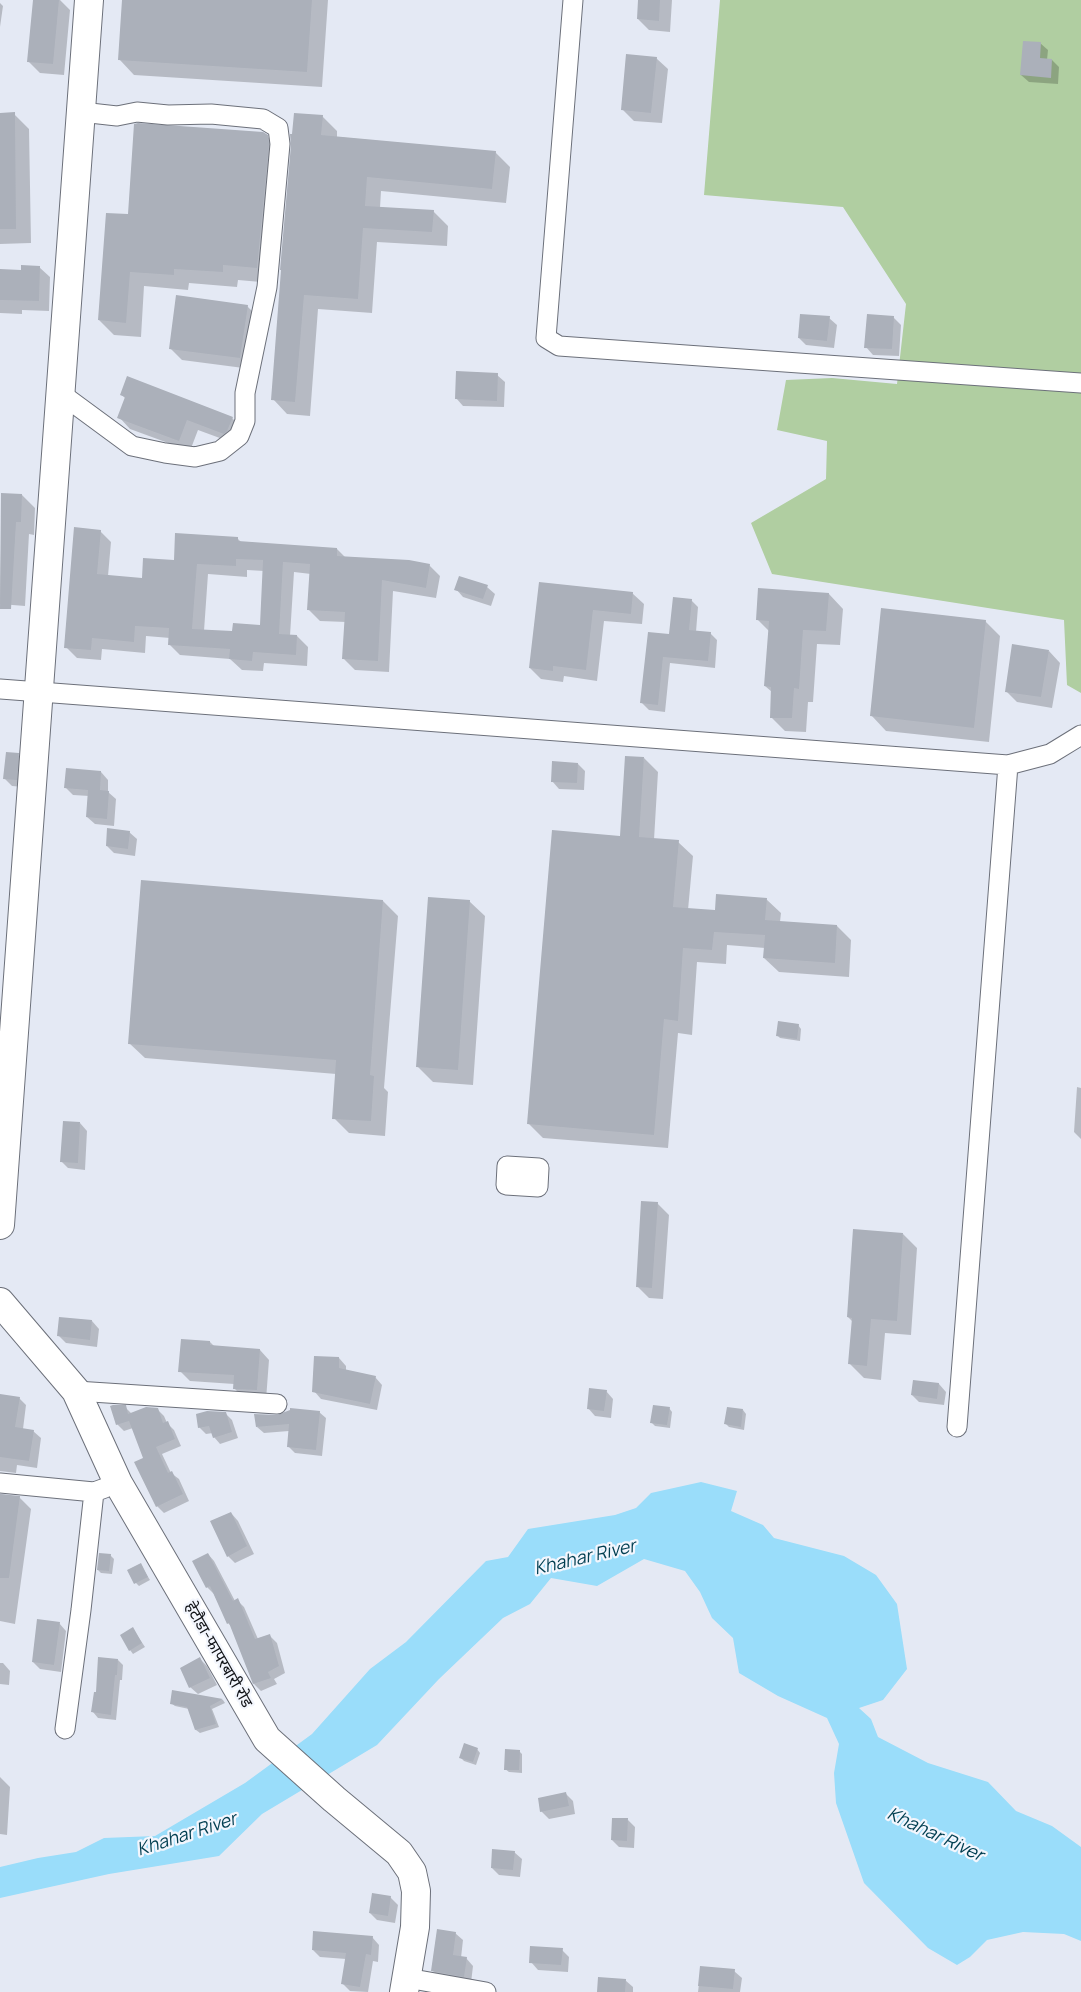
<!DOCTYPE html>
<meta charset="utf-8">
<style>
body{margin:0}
canvas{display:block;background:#e4e9f4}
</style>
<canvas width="1081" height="1992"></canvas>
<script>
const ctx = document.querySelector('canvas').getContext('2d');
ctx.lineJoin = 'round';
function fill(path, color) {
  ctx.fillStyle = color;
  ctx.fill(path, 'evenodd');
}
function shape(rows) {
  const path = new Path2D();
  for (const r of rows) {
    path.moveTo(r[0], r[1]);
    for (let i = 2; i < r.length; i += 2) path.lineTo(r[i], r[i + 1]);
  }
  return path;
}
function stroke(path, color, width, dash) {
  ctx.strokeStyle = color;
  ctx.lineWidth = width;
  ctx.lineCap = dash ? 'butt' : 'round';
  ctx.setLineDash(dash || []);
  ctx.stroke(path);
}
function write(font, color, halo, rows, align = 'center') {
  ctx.font = font + ' Manrope,"Noto Sans Devanagari",sans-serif';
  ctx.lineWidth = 4.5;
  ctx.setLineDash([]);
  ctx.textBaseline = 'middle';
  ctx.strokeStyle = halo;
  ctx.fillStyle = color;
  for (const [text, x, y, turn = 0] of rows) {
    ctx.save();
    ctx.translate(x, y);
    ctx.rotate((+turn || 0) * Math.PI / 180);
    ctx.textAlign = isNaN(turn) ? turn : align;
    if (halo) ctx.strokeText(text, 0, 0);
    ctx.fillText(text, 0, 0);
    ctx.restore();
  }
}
const green = shape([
 [720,0,1081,0,1081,693,1067,685,1064,620,772,574,751,523,826,479,827,441,777,430,786,380,832,378,897,384,906,304,843,207,704,195]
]);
const water = shape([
 [701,1482,737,1491,731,1511,763,1525,774,1538,844,1556,876,1575,897,1604,907,1669,883,1700,859,1708,871,1719,878,1737,928,1763,988,1782,1016,1811,1052,1826,1081,1847,1081,1941,1064,1934,1023,1932,987,1940,970,1957,957,1965,928,1948,864,1883,836,1803,834,1773,839,1744,827,1718,778,1696,739,1673,733,1638,712,1618,700,1592,685,1571,644,1559,597,1586,551,1578,530,1604,503,1618,439,1679,377,1745,262,1814,219,1856,109,1874,0,1898,0,1867,38,1858,76,1852,104,1838,155,1836,245,1783,312,1734,370,1669,406,1642,486,1561,508,1557,528,1529,615,1515,636,1508,651,1493]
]);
const shadow = shape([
 [34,0,60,0,70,10,64,75,40,73,28,61],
 [123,0,328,0,322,87,134,75,119,59],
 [639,0,672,0,670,32,649,30,638,19],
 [0,3,3,6,0,27],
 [1040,43,1048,50,1047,60,1052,60,1059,67,1058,84,1029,82,1021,75],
 [656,58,668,69,662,123,634,121,623,110],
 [0,114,14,114,29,129,31,243,0,244],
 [322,116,337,131,337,137,495,152,510,167,506,203,381,191,380,208,433,211,448,226,447,246,377,242,372,313,318,309,310,416,287,414,273,399],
 [267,136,282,151,272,283,238,280,237,287,189,283,188,290,144,286,141,337,114,335,99,320,129,216],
 [39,267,50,277,49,311,22,310,22,314,0,313,0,270,22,271],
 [247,306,258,317,251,369,182,360,170,348],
 [893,317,901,325,899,356,873,355,866,347],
 [829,318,837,325,834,348,806,345,799,338],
 [497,375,505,382,504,407,463,406,456,398],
 [121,394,232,418,243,429,236,444,198,430,190,451,130,429,119,417,126,399],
 [2,494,22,495,35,508,34,535,29,534,25,606,0,604],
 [100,531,111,542,108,576,143,579,175,562,237,538,241,542,337,549,346,558,429,565,440,576,436,598,393,591,389,672,355,670,344,659,346,622,320,621,308,609,311,574,294,572,290,636,297,636,308,647,307,666,264,663,263,671,242,670,230,659,180,655,169,644,170,638,146,636,145,653,102,649,101,660,77,658,66,647],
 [247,570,264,571,261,626,233,633,204,631,208,574,247,577],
 [540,583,632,593,644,604,642,624,604,621,597,681,564,676,563,682,541,679,530,668],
 [487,587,495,594,491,606,463,597,456,589],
 [829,594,843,609,840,645,817,644,813,702,808,702,806,732,785,731,771,717,772,692,765,686,769,631,757,619],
 [691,600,698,607,696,632,710,633,717,640,715,668,670,663,665,712,649,710,642,703,670,636],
 [985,621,1000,636,989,742,886,731,871,715],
 [1049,651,1060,663,1052,708,1017,702,1006,691],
 [18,755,25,762,24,787,12,786,4,778],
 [644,758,658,772,654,840,678,842,693,856,688,910,716,912,766,899,781,913,780,922,837,926,851,940,849,977,779,972,764,958,765,948,727,945,726,964,697,962,692,1035,678,1033,668,1148,543,1138,529,1124,621,837],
 [578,764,585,771,584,790,559,789,552,781],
 [101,772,108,780,108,792,116,799,114,826,95,824,87,817,89,796,73,795,65,787],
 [129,832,137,839,135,856,114,853,107,846],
 [383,901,398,916,384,1088,388,1092,385,1136,349,1133,334,1118,336,1074,145,1058,129,1043],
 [469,901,485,916,473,1085,433,1082,417,1066],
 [798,1025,801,1029,800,1041,780,1038,777,1035],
 [1077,1087,1081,1088,1081,1139,1074,1132],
 [80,1123,87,1131,85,1170,68,1168,61,1161],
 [657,1203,669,1215,663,1299,649,1298,637,1286],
 [903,1234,917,1248,911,1335,885,1333,881,1380,864,1378,850,1364,853,1322,848,1317],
 [92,1321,99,1329,97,1347,66,1343,59,1336],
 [210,1342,214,1346,260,1350,269,1360,266,1400,244,1398,234,1388,234,1384,190,1381,180,1371],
 [339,1358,346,1366,346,1371,375,1377,382,1385,377,1410,321,1399,314,1391],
 [914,1381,939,1384,946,1392,944,1405,919,1402,912,1395],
 [606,1391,613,1399,611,1418,595,1416,588,1408],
 [19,1398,26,1405,23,1429,33,1431,41,1438,37,1468,17,1465,16,1473,0,1471,0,1408],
 [125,1407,132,1414,157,1409,164,1416,167,1423,174,1430,181,1446,162,1454,171,1473,179,1479,189,1501,164,1513,157,1506,145,1458,133,1428,124,1431,117,1424],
 [669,1408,672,1412,670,1428,655,1426,651,1422],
 [743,1410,746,1414,744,1430,729,1427,726,1424],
 [319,1412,326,1418,322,1456,295,1453,288,1446,289,1431,264,1433,257,1427,277,1416],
 [225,1413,232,1420,238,1438,220,1444,214,1437,213,1433,206,1434,199,1427],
 [0,1494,19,1497,31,1509,15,1624,0,1621],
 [231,1513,238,1521,254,1554,235,1563,228,1556],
 [208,1554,214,1561,235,1601,237,1600,244,1607,258,1639,270,1636,277,1643,285,1673,274,1679,277,1684,261,1691,254,1684,233,1628,228,1623,214,1594,207,1587],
 [110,1555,114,1559,112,1574,101,1573,98,1570],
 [140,1564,150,1580,139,1586,136,1583],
 [59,1623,66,1631,61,1672,40,1669,33,1662],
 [133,1629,145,1647,133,1654,130,1650],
 [200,1659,207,1666,217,1685,198,1694,190,1687],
 [118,1660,123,1665,122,1680,120,1680,116,1720,98,1718,93,1712,97,1694],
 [0,1663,3,1663,10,1671,9,1685,0,1684],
 [173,1692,223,1700,225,1703,212,1709,219,1727,200,1733,196,1730,189,1709,175,1706,171,1703],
 [477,1749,480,1753,476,1765,464,1761,460,1757],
 [519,1751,522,1754,522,1773,509,1772,505,1769],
 [0,1777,10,1787,7,1835,0,1834],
 [565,1793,573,1801,575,1814,549,1819,541,1811],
 [628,1820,635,1827,634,1848,619,1847,612,1840],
 [514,1852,522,1859,520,1877,499,1875,492,1868],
 [390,1897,398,1905,395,1923,377,1920,370,1913],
 [455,1933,463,1940,461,1958,466,1958,473,1966,471,1983,440,1978,432,1970],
 [372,1937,379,1945,378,1962,373,1961,368,1992,350,1991,342,1983,346,1959,320,1957,313,1950],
 [562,1950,569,1957,568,1972,538,1970,531,1962],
 [701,1967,734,1971,742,1978,740,1992,698,1992],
 [625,1980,633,1987,633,1992,599,1992]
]);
const building = shape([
 [33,0,59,0,53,64,27,62],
 [122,0,312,0,307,72,118,60],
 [638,0,660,0,659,21,637,19],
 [1023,41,1041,42,1040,58,1052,59,1051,78,1020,75],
 [626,54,657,57,651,113,621,110],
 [15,112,16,229,0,229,0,113],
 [294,113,323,115,321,135,496,151,492,189,367,177,365,206,434,210,432,232,363,228,358,299,304,295,295,402,271,400,281,270,280,270,291,145,290,134,292,134],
 [138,123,263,132,268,135,269,144,257,268,223,265,223,272,174,269,174,275,130,272,126,323,98,320,106,213,128,214,134,124],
 [21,265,40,266,39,301,0,300,0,269,21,270],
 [176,295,248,305,240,358,169,349],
 [800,314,830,316,827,341,798,338],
 [867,314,894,316,892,349,864,348],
 [456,371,498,373,497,401,455,399],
 [127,376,233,417,227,431,224,434,187,420,179,441,117,418,125,397,120,395],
 [1,493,22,494,21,522,16,522,11,609,0,609],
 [74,527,101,530,97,574,142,578,143,558,174,560,175,533,238,537,238,541,337,548,337,556,409,560,430,564,426,588,382,580,378,661,342,659,345,612,307,610,310,564,283,562,279,634,297,635,296,655,253,652,252,661,229,659,230,649,168,645,169,628,135,626,134,642,92,638,91,650,64,648],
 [236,559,263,560,260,625,233,623,232,631,192,629,197,564,236,566],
 [459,576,488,585,483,599,454,590],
 [539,582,633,592,631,614,593,610,586,670,553,666,553,671,529,668],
 [758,588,829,593,826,631,803,630,799,689,794,688,792,718,770,718,771,687,764,686,769,621,756,620],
 [673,597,692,599,689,630,711,632,708,661,663,657,658,705,640,703,648,632,669,634],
 [881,608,986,620,974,728,870,716],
 [1012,644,1049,650,1041,697,1005,692],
 [6,752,19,753,17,780,3,779],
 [625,756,644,757,639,837,679,840,673,907,715,910,716,894,767,898,765,920,837,925,835,963,763,958,765,935,714,932,712,950,683,948,678,1021,664,1019,654,1135,527,1124,552,830,620,836],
 [552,761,578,763,577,783,551,782],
 [66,768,101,771,100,790,109,791,107,819,86,817,88,790,64,788],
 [107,828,130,831,128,849,106,846],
 [141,880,383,900,370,1075,374,1076,371,1121,332,1119,336,1060,128,1044],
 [428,897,470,900,458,1070,416,1067],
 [778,1021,799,1024,797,1039,776,1036],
 [63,1121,80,1122,78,1163,60,1162],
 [641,1201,658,1202,652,1288,636,1287],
 [853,1229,903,1233,897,1321,871,1319,867,1366,848,1364,852,1318,847,1317],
 [59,1317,92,1320,90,1340,57,1336],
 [181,1339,210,1341,210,1345,260,1349,257,1390,233,1389,234,1375,178,1372],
 [314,1356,339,1357,339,1368,376,1376,370,1404,312,1392],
 [913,1380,939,1383,937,1399,911,1395],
 [589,1388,607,1390,604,1411,587,1409],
 [0,1394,20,1397,15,1427,34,1430,29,1461,0,1457],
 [113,1405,126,1405,128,1414,146,1407,158,1408,163,1423,168,1421,175,1439,156,1447,168,1473,172,1471,183,1494,156,1507,134,1462,143,1458,129,1421,116,1425,110,1406],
 [653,1405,670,1407,667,1425,650,1423],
 [727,1407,743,1409,741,1427,724,1424],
 [290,1408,320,1411,316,1450,287,1447,289,1424,256,1427,254,1414,277,1415,290,1410],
 [207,1411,226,1412,232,1432,213,1438,209,1426,198,1428,196,1414],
 [0,1494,20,1496,9,1578,0,1578],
 [231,1512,247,1546,227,1557,210,1521],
 [99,1553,111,1554,109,1571,97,1570],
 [208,1553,233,1601,238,1598,255,1639,270,1634,279,1666,268,1672,271,1678,253,1684,229,1623,227,1624,210,1586,206,1588,192,1561],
 [141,1563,148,1577,134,1584,127,1570],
 [37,1619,60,1622,54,1665,32,1662],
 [133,1627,142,1643,129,1651,120,1635],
 [98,1657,118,1659,117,1675,115,1675,111,1715,91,1712,94,1692,96,1692],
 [200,1657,210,1678,189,1688,180,1668],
 [172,1690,223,1699,210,1706,216,1724,195,1730,187,1707,170,1704],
 [464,1743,478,1748,473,1762,459,1758],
 [505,1749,520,1750,519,1770,504,1770],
 [566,1792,569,1806,540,1812,538,1798],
 [612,1818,628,1818,627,1841,611,1840],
 [492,1849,515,1851,513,1870,491,1868],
 [372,1893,391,1896,388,1916,369,1913],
 [437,1929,456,1932,453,1955,467,1957,464,1977,431,1971],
 [313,1931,373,1936,371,1955,366,1954,360,1987,341,1984,346,1953,312,1950],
 [530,1946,563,1948,561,1965,529,1963],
 [700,1966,735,1969,733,1989,698,1986],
 [598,1977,626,1979,625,1992,597,1992]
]);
const minor = shape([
 [573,0,546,338,559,346,1081,383],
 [60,393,132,446,165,453,195,457,220,451,239,436,245,421,245,393,267,287,280,144,278,128,263,119,211,114,168,115,137,112,117,116,81,112],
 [0,689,1008,765,1050,754,1081,735],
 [507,1166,539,1168,538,1187,506,1185,507,1166],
 [76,1391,277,1404],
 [957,1427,1008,765],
 [0,1483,94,1492,105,1488],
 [65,1729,81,1610,94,1492],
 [407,1978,486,1992]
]);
const highway = shape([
 [0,1225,89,0],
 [0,1302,76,1391,118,1483,267,1739,334,1799,399,1853,412,1872,416,1891,415,1927,404,1992]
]);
const streetNames = [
 ["हेटौडा-फापरबारी रोड",218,1655,60]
];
const waterNames = [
 ["Khahar River",585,1558,-13],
 ["Khahar River",187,1835,-18],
 ["Khahar River",935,1835,25]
];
fill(green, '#b0cea1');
fill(water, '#9addfa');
fill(shadow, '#0003');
fill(building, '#abb0ba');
stroke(minor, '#6c707a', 21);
stroke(highway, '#6c707a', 30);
stroke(minor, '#fff', 19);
stroke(highway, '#fff', 28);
write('16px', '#0f1115', '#f3f6fd', streetNames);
write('italic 18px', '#003e51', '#f3f6fd', waterNames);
</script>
